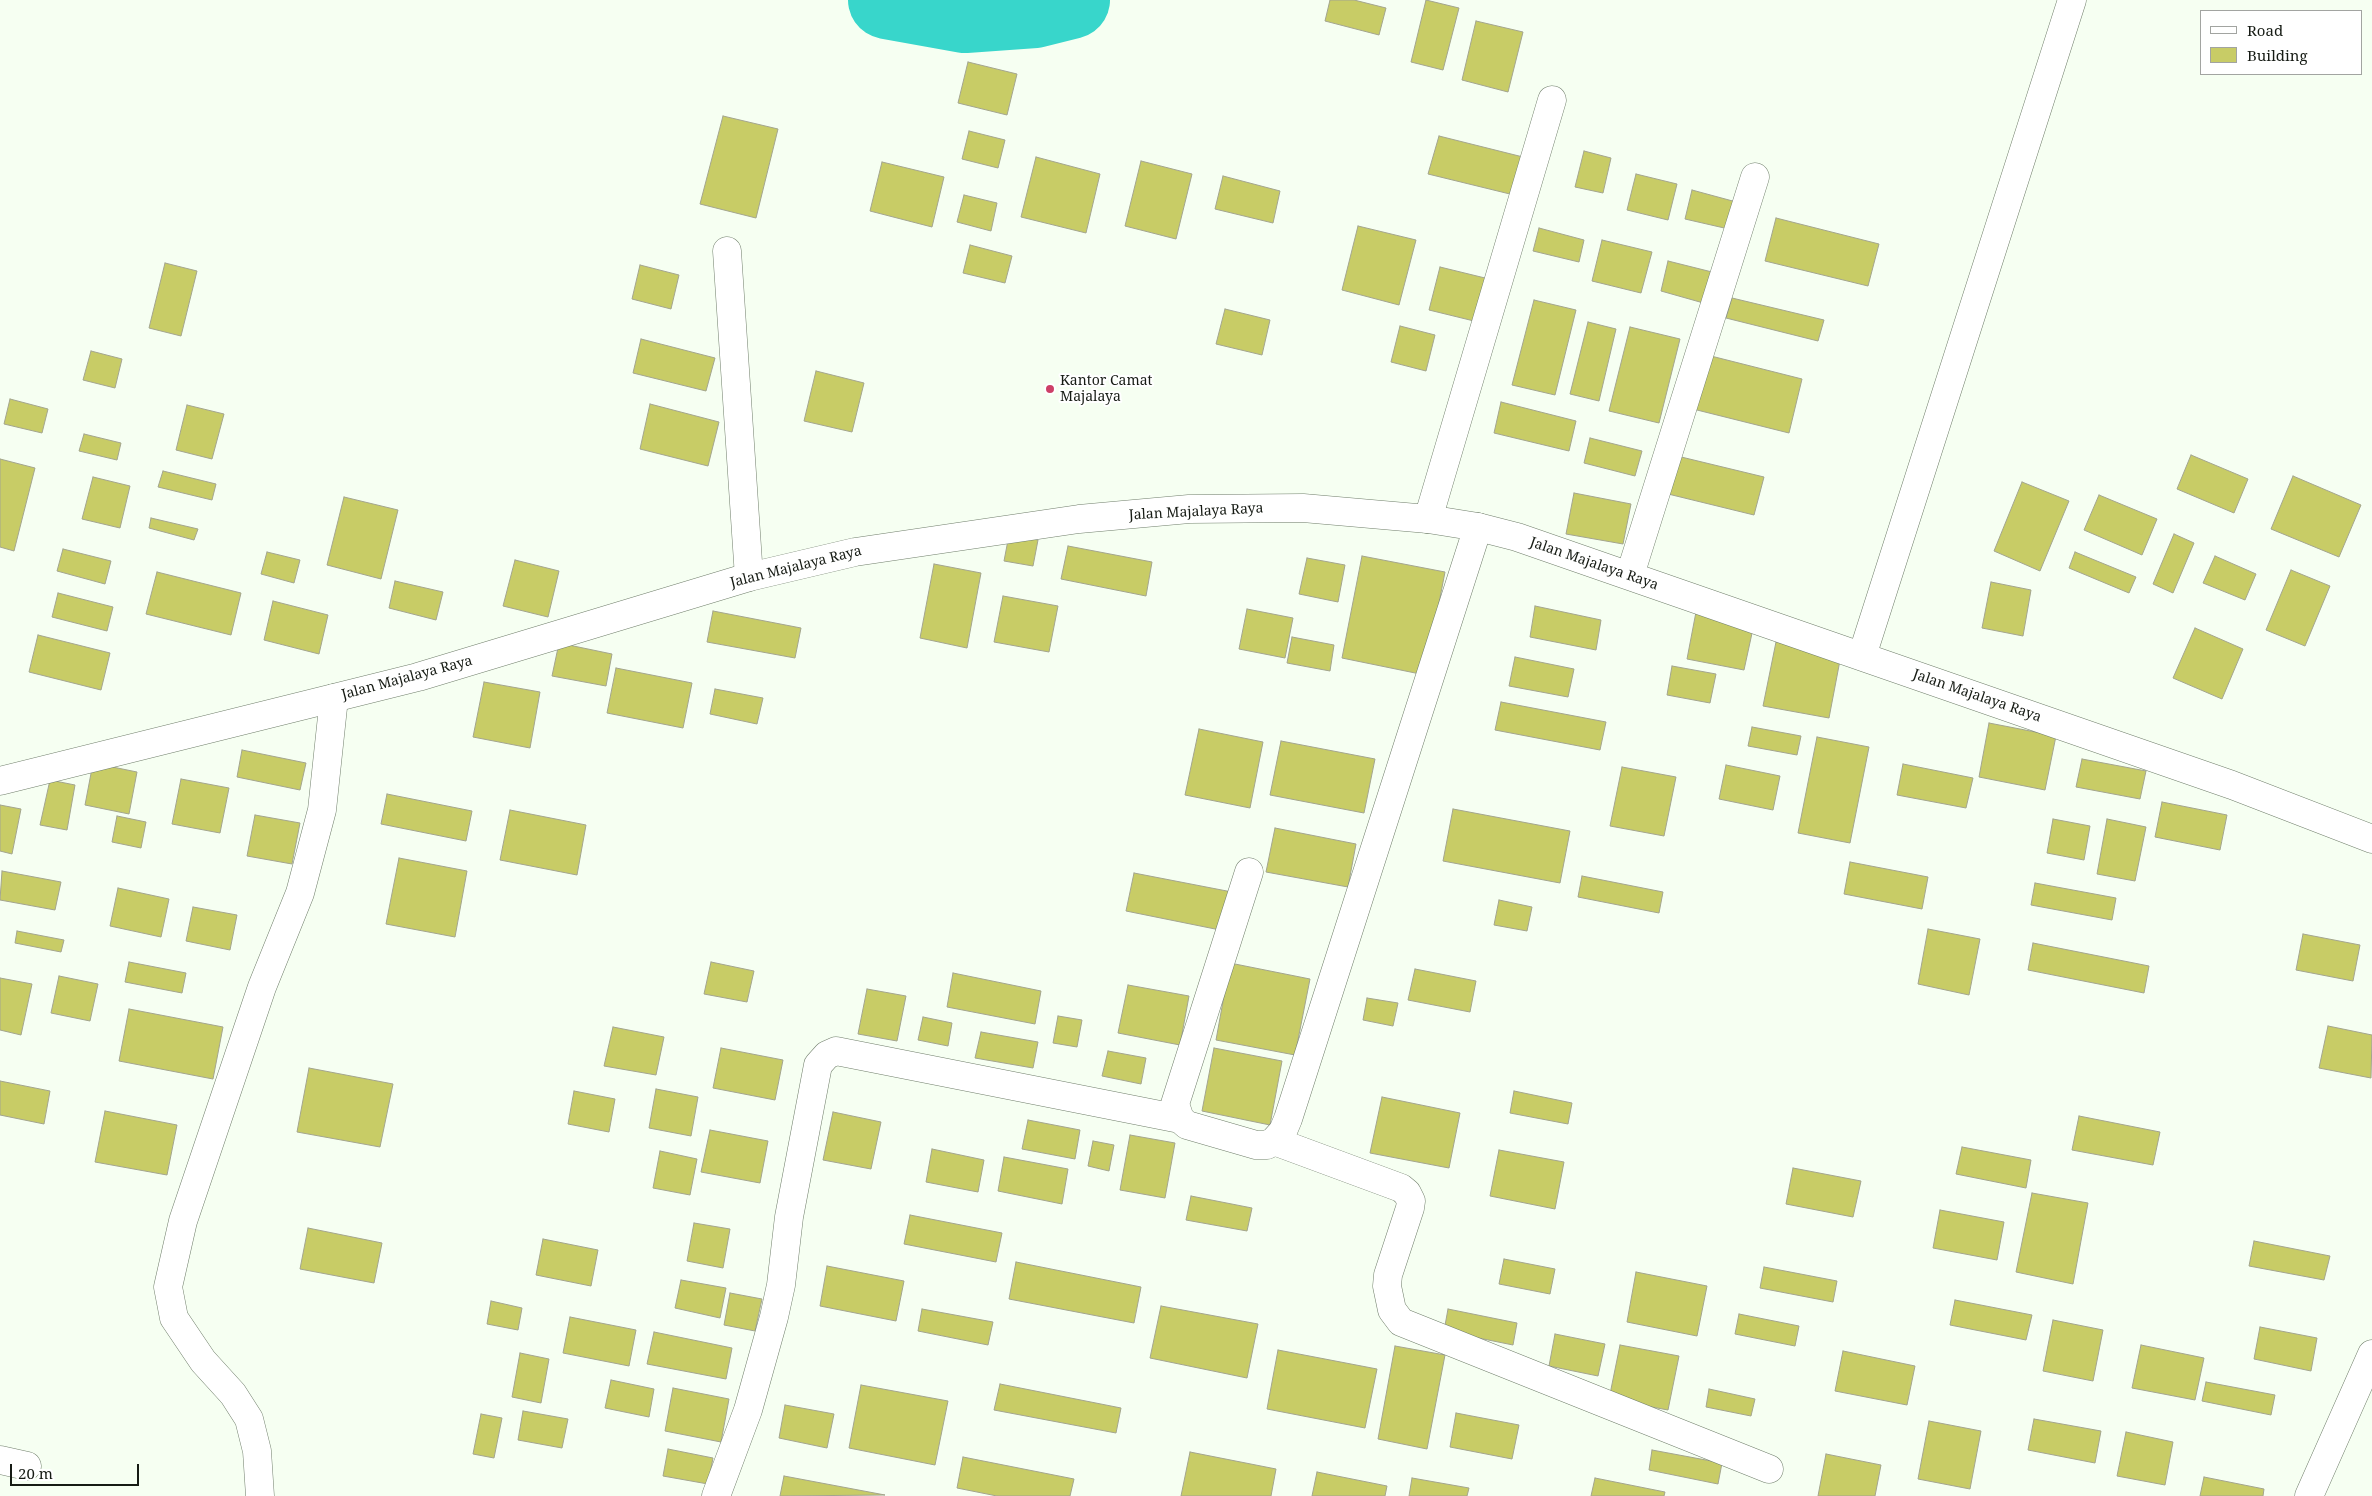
<!DOCTYPE html>
<style>
body{margin:0}
#map{position:relative;width:2372px;height:1496px;overflow:hidden;background:#f6fff2;font-family:"Noto Serif",serif}
canvas{display:block}
.legend{position:absolute;left:2200px;top:10px;width:162px;height:65px;box-sizing:border-box;background:#fff;border:1px solid #a2a4a1;margin:0;padding:6px 9px;list-style:none;font-size:15px;color:#161b14}
.legend li{display:flex;align-items:center;gap:10px;height:25px}
.legend b{width:25px;border:1px solid #a2a4a1}
.scale{position:absolute;left:10px;top:1464px;width:129px;height:22px;box-sizing:border-box;border:2px solid #161b14;border-top:0;padding-left:6px;font-size:15px;line-height:18px;white-space:nowrap;color:#161b14;-webkit-text-stroke:4px #fff;paint-order:stroke}
</style>
<div id="map">
<canvas width="2372" height="1496"></canvas>
<ul class="legend">
<li><b style="height:6px;background:#fff"></b>Road</li>
<li><b style="height:14px;background:#c8cc66"></b>Building</li>
</ul>
<div class="scale">20 m</div>
</div>
<script>
const ctx = document.querySelector('canvas').getContext('2d');
ctx.lineJoin = 'round';
function shape(rows) {
  const path = new Path2D();
  for (const r of rows) {
    path.moveTo(r[0], r[1]);
    for (let i = 2; i < r.length; i += 2) path.lineTo(r[i], r[i + 1]);
  }
  return path;
}
function stroke(path, color, width, dash) {
  ctx.strokeStyle = color;
  ctx.lineWidth = width;
  ctx.lineCap = dash ? 'butt' : 'round';
  ctx.setLineDash(dash || []);
  ctx.stroke(path);
}
function fill(path, color) {
  ctx.fillStyle = color;
  ctx.fill(path, 'evenodd');
}
function write(font, color, halo, rows, align = 'center') {
  ctx.font = font + ' "Noto Serif",serif';
  ctx.lineWidth = 4;
  ctx.setLineDash([]);
  ctx.textBaseline = 'middle';
  ctx.strokeStyle = halo;
  ctx.fillStyle = color;
  for (const [text, x, y, turn = 0] of rows) {
    ctx.save();
    ctx.translate(x, y);
    ctx.rotate((+turn || 0) * Math.PI / 180);
    ctx.textAlign = isNaN(turn) ? turn : align;
    if (halo) ctx.strokeText(text, 0, 0);
    ctx.fillText(text, 0, 0);
    ctx.restore();
  }
}
const river = shape([
 [887,0,965,14,1035,9,1071,0]
]);
const building = shape([
 [1330,0,1354,0,1386,8,1379,35,1325,21,1330,0],
 [1426,0,1459,8,1443,70,1411,62,1426,0],
 [1476,21,1523,32,1508,92,1462,80,1476,21],
 [968,62,1017,74,1007,115,958,103,968,62],
 [723,116,778,129,756,218,700,204,723,116],
 [969,131,1005,140,998,168,962,159,969,131],
 [1439,136,1523,157,1514,195,1428,174,1439,136],
 [1584,151,1611,158,1603,193,1575,187,1584,151],
 [1036,157,1100,174,1086,233,1021,217,1036,157],
 [1141,161,1192,174,1176,239,1125,226,1141,161],
 [882,162,944,177,932,227,870,211,882,162],
 [1636,174,1677,184,1668,220,1627,210,1636,174],
 [1223,176,1280,191,1273,223,1215,209,1223,176],
 [1692,190,1740,203,1733,230,1685,219,1692,190],
 [964,195,997,203,991,231,957,222,964,195],
 [1776,218,1879,244,1868,286,1765,261,1776,218],
 [1358,226,1416,240,1399,305,1342,290,1358,226],
 [1539,228,1584,240,1579,262,1533,251,1539,228],
 [1602,240,1652,252,1641,293,1592,281,1602,240],
 [970,245,1012,256,1005,283,963,273,970,245],
 [1668,261,1716,273,1707,304,1661,291,1668,261],
 [165,263,197,271,181,336,149,328,165,263],
 [640,265,679,275,671,309,632,299,640,265],
 [1440,267,1485,278,1474,321,1429,310,1440,267],
 [1732,298,1824,320,1818,341,1726,318,1732,298],
 [1534,300,1576,310,1555,395,1512,385,1534,300],
 [1225,309,1270,320,1262,355,1216,344,1225,309],
 [1588,322,1616,329,1599,401,1570,394,1588,322],
 [1400,326,1435,335,1426,371,1391,362,1400,326],
 [1630,327,1680,339,1659,423,1609,411,1630,327],
 [641,339,715,358,706,391,633,373,641,339],
 [91,351,122,359,115,388,83,380,91,351],
 [1707,355,1802,379,1789,433,1693,409,1707,355],
 [816,371,864,383,852,432,804,421,816,371],
 [10,399,48,409,42,433,4,424,10,399],
 [1501,402,1576,421,1569,451,1494,433,1501,402],
 [650,404,719,422,708,466,640,449,650,404],
 [187,405,224,414,212,459,176,450,187,405],
 [84,434,121,443,117,460,79,451,84,434],
 [1590,438,1642,451,1635,476,1584,463,1590,438],
 [1673,455,1764,477,1754,515,1664,493,1673,455],
 [2191,455,2248,479,2234,513,2177,489,2191,455],
 [0,459,35,468,14,551,0,547,0,459],
 [163,471,216,484,212,500,158,487,163,471],
 [2293,476,2361,505,2339,557,2271,529,2293,476],
 [93,477,130,486,120,528,82,519,93,477],
 [2022,482,2069,501,2040,571,1994,551,2022,482],
 [1574,493,1631,504,1623,544,1566,534,1574,493],
 [2099,495,2157,519,2142,555,2084,530,2099,495],
 [344,497,398,510,381,579,327,565,344,497],
 [151,518,198,529,194,540,149,528,151,518],
 [2174,534,2194,543,2173,593,2153,584,2174,534],
 [1009,535,1038,540,1033,566,1004,561,1009,535],
 [1068,546,1152,562,1146,596,1061,579,1068,546],
 [63,549,111,561,105,584,57,571,63,549],
 [267,552,300,560,294,583,261,574,267,552],
 [2075,552,2136,577,2129,593,2069,568,2075,552],
 [1362,556,1445,572,1425,675,1342,658,1362,556],
 [2215,556,2256,574,2245,600,2203,583,2215,556],
 [1307,558,1345,565,1338,602,1299,594,1307,558],
 [515,560,559,571,548,617,503,606,515,560],
 [934,564,981,573,967,648,920,638,934,564],
 [2291,570,2330,586,2305,646,2266,630,2291,570],
 [157,572,241,593,231,635,146,614,157,572],
 [395,581,443,592,436,620,389,608,395,581],
 [1991,582,2031,590,2023,636,1982,628,1991,582],
 [58,593,113,607,107,631,52,617,58,593],
 [1003,596,1058,606,1049,652,994,642,1003,596],
 [273,601,328,615,319,654,264,640,273,601],
 [1535,606,1601,620,1596,650,1530,637,1535,606],
 [1247,609,1293,618,1285,658,1239,649,1247,609],
 [713,611,801,628,795,658,707,642,713,611],
 [1696,612,1754,624,1744,670,1687,659,1696,612],
 [2195,628,2243,649,2222,699,2173,678,2195,628],
 [38,635,110,653,101,690,29,672,38,635],
 [1292,637,1334,645,1330,671,1287,663,1292,637],
 [1776,642,1841,655,1829,718,1763,706,1776,642],
 [559,643,612,654,606,686,552,676,559,643],
 [1515,657,1574,669,1568,697,1509,686,1515,657],
 [1672,666,1716,674,1710,703,1667,695,1672,666],
 [616,668,692,683,683,728,607,713,616,668],
 [484,682,540,692,530,748,473,737,484,682],
 [715,689,763,698,757,724,710,714,715,689],
 [1501,702,1606,722,1600,750,1495,730,1501,702],
 [1989,723,2056,736,2045,790,1979,777,1989,723],
 [1752,727,1801,736,1797,755,1748,746,1752,727],
 [1199,729,1263,742,1250,808,1185,795,1199,729],
 [1817,737,1869,747,1850,843,1798,833,1817,737],
 [1281,741,1375,759,1364,813,1270,795,1281,741],
 [242,750,306,763,300,790,237,777,242,750],
 [2082,759,2146,771,2140,799,2076,787,2082,759],
 [93,763,137,772,129,814,85,805,93,763],
 [1903,764,1973,778,1966,808,1897,795,1903,764],
 [1726,765,1780,776,1773,810,1719,799,1726,765],
 [1622,767,1676,777,1664,836,1610,826,1622,767],
 [181,779,229,788,220,833,172,824,181,779],
 [50,780,75,785,67,830,40,825,50,780],
 [387,794,472,811,466,841,381,824,387,794],
 [2162,802,2227,815,2220,850,2155,837,2162,802],
 [0,805,21,809,12,854,0,851,0,805],
 [1453,809,1570,831,1560,883,1443,861,1453,809],
 [510,810,586,825,577,875,500,860,510,810],
 [255,815,300,823,292,864,247,856,255,815],
 [117,816,146,822,141,848,112,842,117,816],
 [2053,819,2090,826,2084,860,2047,853,2053,819],
 [2107,819,2146,827,2135,881,2097,874,2107,819],
 [1275,828,1356,844,1348,887,1266,872,1275,828],
 [399,858,467,871,455,937,386,924,399,858],
 [1850,862,1928,877,1922,909,1844,894,1850,862],
 [2,871,61,882,55,910,0,900,2,871],
 [1134,873,1232,892,1225,931,1126,911,1134,873],
 [1582,876,1663,892,1659,913,1578,897,1582,876],
 [2035,883,2116,898,2112,920,2031,905,2035,883],
 [118,888,169,899,161,937,110,926,118,888],
 [1499,900,1532,907,1527,931,1494,925,1499,900],
 [193,907,237,915,230,950,186,941,193,907],
 [1928,929,1980,939,1969,995,1918,984,1928,929],
 [17,931,64,940,61,952,15,943,17,931],
 [2303,934,2360,945,2353,981,2296,970,2303,934],
 [2033,943,2149,966,2144,993,2028,970,2033,943],
 [129,962,186,973,182,993,125,982,129,962],
 [711,962,754,971,747,1002,704,994,711,962],
 [1230,963,1310,979,1295,1055,1216,1040,1230,963],
 [1415,969,1476,981,1470,1012,1408,1000,1415,969],
 [953,973,1041,991,1035,1024,947,1007,953,973],
 [59,976,98,984,90,1021,51,1013,59,976],
 [0,978,32,984,21,1035,0,1030,0,978],
 [1128,985,1189,996,1180,1045,1118,1033,1128,985],
 [867,989,906,996,897,1041,858,1034,867,989],
 [1367,998,1398,1003,1393,1026,1363,1020,1367,998],
 [129,1009,223,1027,213,1079,119,1061,129,1009],
 [1058,1016,1082,1020,1077,1047,1053,1043,1058,1016],
 [923,1017,952,1023,948,1046,918,1040,923,1017],
 [2328,1026,2372,1035,2371,1078,2319,1068,2328,1026],
 [613,1027,664,1037,656,1075,604,1066,613,1027],
 [981,1032,1038,1042,1033,1068,975,1058,981,1032],
 [721,1048,783,1060,775,1100,713,1088,721,1048],
 [1214,1048,1282,1061,1270,1125,1202,1111,1214,1048],
 [1108,1051,1146,1058,1141,1084,1102,1076,1108,1051],
 [309,1068,393,1084,380,1147,297,1132,309,1068],
 [0,1081,50,1091,44,1124,0,1115,0,1081],
 [656,1089,698,1097,691,1136,649,1128,656,1089],
 [574,1091,615,1099,609,1132,568,1124,574,1091],
 [1514,1091,1572,1103,1568,1124,1510,1113,1514,1091],
 [1382,1097,1460,1113,1449,1168,1370,1153,1382,1097],
 [105,1111,177,1125,167,1175,95,1162,105,1111],
 [833,1112,881,1122,871,1169,823,1160,833,1112],
 [2079,1116,2160,1132,2153,1165,2072,1150,2079,1116],
 [1028,1120,1080,1130,1075,1159,1022,1149,1028,1120],
 [710,1130,768,1141,760,1183,701,1172,710,1130],
 [1130,1135,1175,1143,1165,1198,1120,1190,1130,1135],
 [1093,1141,1114,1145,1109,1171,1088,1166,1093,1141],
 [1962,1147,2031,1160,2026,1188,1956,1174,1962,1147],
 [932,1149,984,1160,978,1192,926,1182,932,1149],
 [1499,1150,1564,1162,1555,1209,1490,1196,1499,1150],
 [660,1151,697,1159,690,1195,653,1188,660,1151],
 [1004,1157,1068,1169,1062,1204,998,1191,1004,1157],
 [1793,1168,1861,1181,1853,1217,1786,1204,1793,1168],
 [2032,1193,2088,1203,2073,1284,2016,1272,2032,1193],
 [1191,1196,1252,1208,1247,1231,1186,1220,1191,1196],
 [1940,1210,2004,1222,1997,1260,1933,1248,1940,1210],
 [910,1215,1002,1233,996,1262,904,1244,910,1215],
 [694,1223,730,1229,723,1268,687,1261,694,1223],
 [308,1228,382,1243,374,1283,300,1269,308,1228],
 [543,1239,598,1250,591,1286,536,1275,543,1239],
 [2254,1241,2330,1256,2324,1280,2249,1266,2254,1241],
 [1504,1259,1555,1269,1550,1294,1499,1284,1504,1259],
 [1016,1262,1141,1287,1134,1323,1009,1299,1016,1262],
 [827,1266,904,1281,896,1321,820,1306,827,1266],
 [1764,1267,1837,1281,1833,1302,1760,1288,1764,1267],
 [1636,1272,1707,1286,1697,1336,1627,1322,1636,1272],
 [681,1280,726,1288,720,1318,675,1308,681,1280],
 [730,1293,762,1299,755,1331,724,1325,730,1293],
 [1955,1300,2032,1315,2026,1340,1950,1325,1955,1300],
 [491,1301,522,1308,518,1330,487,1324,491,1301],
 [1161,1306,1258,1324,1247,1378,1150,1358,1161,1306],
 [922,1309,993,1322,988,1345,918,1331,922,1309],
 [1448,1309,1517,1323,1513,1345,1444,1331,1448,1309],
 [1739,1314,1799,1326,1795,1346,1735,1334,1739,1314],
 [570,1317,636,1330,629,1366,563,1353,570,1317],
 [2053,1320,2103,1330,2093,1381,2043,1371,2053,1320],
 [2260,1327,2317,1338,2311,1371,2254,1359,2260,1327],
 [654,1332,732,1348,726,1379,647,1364,654,1332],
 [1555,1334,1605,1344,1598,1376,1549,1366,1555,1334],
 [1620,1345,1679,1356,1668,1410,1609,1399,1620,1345],
 [2141,1345,2204,1358,2195,1400,2132,1388,2141,1345],
 [1395,1346,1445,1355,1427,1449,1378,1439,1395,1346],
 [1278,1350,1377,1369,1365,1428,1267,1409,1278,1350],
 [1843,1351,1915,1366,1907,1405,1835,1391,1843,1351],
 [520,1353,549,1359,541,1403,512,1397,520,1353],
 [611,1380,654,1389,649,1417,605,1408,611,1380],
 [2206,1382,2275,1395,2271,1415,2202,1401,2206,1382],
 [1000,1384,1121,1408,1116,1433,994,1410,1000,1384],
 [861,1385,948,1401,935,1465,849,1448,861,1385],
 [673,1388,729,1399,721,1442,665,1431,673,1388],
 [1709,1389,1755,1399,1751,1416,1706,1407,1709,1389],
 [785,1405,834,1414,827,1448,779,1438,785,1405],
 [523,1411,568,1419,562,1448,518,1440,523,1411],
 [1456,1413,1519,1425,1512,1459,1450,1447,1456,1413],
 [481,1414,502,1418,494,1458,473,1454,481,1414],
 [2034,1419,2101,1431,2095,1463,2028,1450,2034,1419],
 [1929,1421,1981,1431,1970,1489,1918,1479,1929,1421],
 [2126,1432,2173,1442,2165,1485,2117,1476,2126,1432],
 [668,1449,713,1458,708,1484,663,1476,668,1449],
 [1652,1450,1722,1463,1718,1484,1649,1470,1652,1450],
 [1190,1452,1276,1469,1271,1496,1181,1496,1190,1452],
 [1826,1454,1881,1465,1875,1496,1818,1496,1826,1454],
 [963,1457,1074,1479,1070,1496,997,1496,957,1488,963,1457],
 [1317,1472,1387,1486,1385,1496,1312,1496,1317,1472],
 [784,1476,885,1495,780,1496,784,1476],
 [2204,1477,2264,1489,2263,1496,2200,1496,2204,1477],
 [1412,1478,1469,1488,1467,1496,1409,1496,1412,1478],
 [1595,1478,1665,1492,1664,1496,1591,1496,1595,1478]
]);
const minor = shape([
 [727,251,749,577],
 [1428,519,1552,100],
 [1630,575,1755,177],
 [1862,656,2072,0],
 [1249,872,1175,1104,1180,1119,1187,1125,1256,1145,1267,1145,1274,1141,1283,1131,1288,1119,1478,527],
 [1274,1141,1401,1188,1407,1193,1411,1201,1410,1208,1388,1275,1387,1286,1392,1310,1401,1322,1769,1469],
 [0,1460,27,1466],
 [260,1496,257,1451,249,1419,233,1394,203,1361,174,1318,168,1287,183,1221,262,987,300,893,322,810,334,698],
 [716,1496,748,1410,774,1317,781,1285,789,1217,818,1065,827,1055,836,1051,1180,1119],
 [2309,1496,2372,1354]
]);
const tertiary = shape([
 [0,781,418,677,749,577,855,552,1079,519,1189,509,1303,508,1428,519,1478,527,1517,537,2232,785,2372,839]
]);
const markers = [
 [1050,389,5,"#cd3f67"]
];
const poiNames = [
 ["Kantor Camat",1060,381],
 ["Majalaya",1060,397]
];
const streetNames = [
 ["Jalan Majalaya Raya",1196,512,-3],
 ["Jalan Majalaya Raya",1594,564,19],
 ["Jalan Majalaya Raya",796,567,-14],
 ["Jalan Majalaya Raya",407,678,-15],
 ["Jalan Majalaya Raya",1977,696,19]
];
stroke(river, '#38d6cb', 78);
fill(building, '#c8cc66');
stroke(building, '#a3a58e', 1);
stroke(minor, '#717f6c', 29);
stroke(tertiary, '#717f6c', 29);
stroke(minor, '#fff', 28);
stroke(tertiary, '#fff', 28);
for (const [x, y, r, color] of markers) {
  const dot = new Path2D();
  dot.arc(x, y, r, 0, 2 * Math.PI);
  ctx.fillStyle = color;
  ctx.fill(dot);
  stroke(dot, '#fff', 2);
}
write('14px', '#161b14', '#fff', poiNames, 'left');
write('14px', '#161b14', '#fff', streetNames);
</script>
